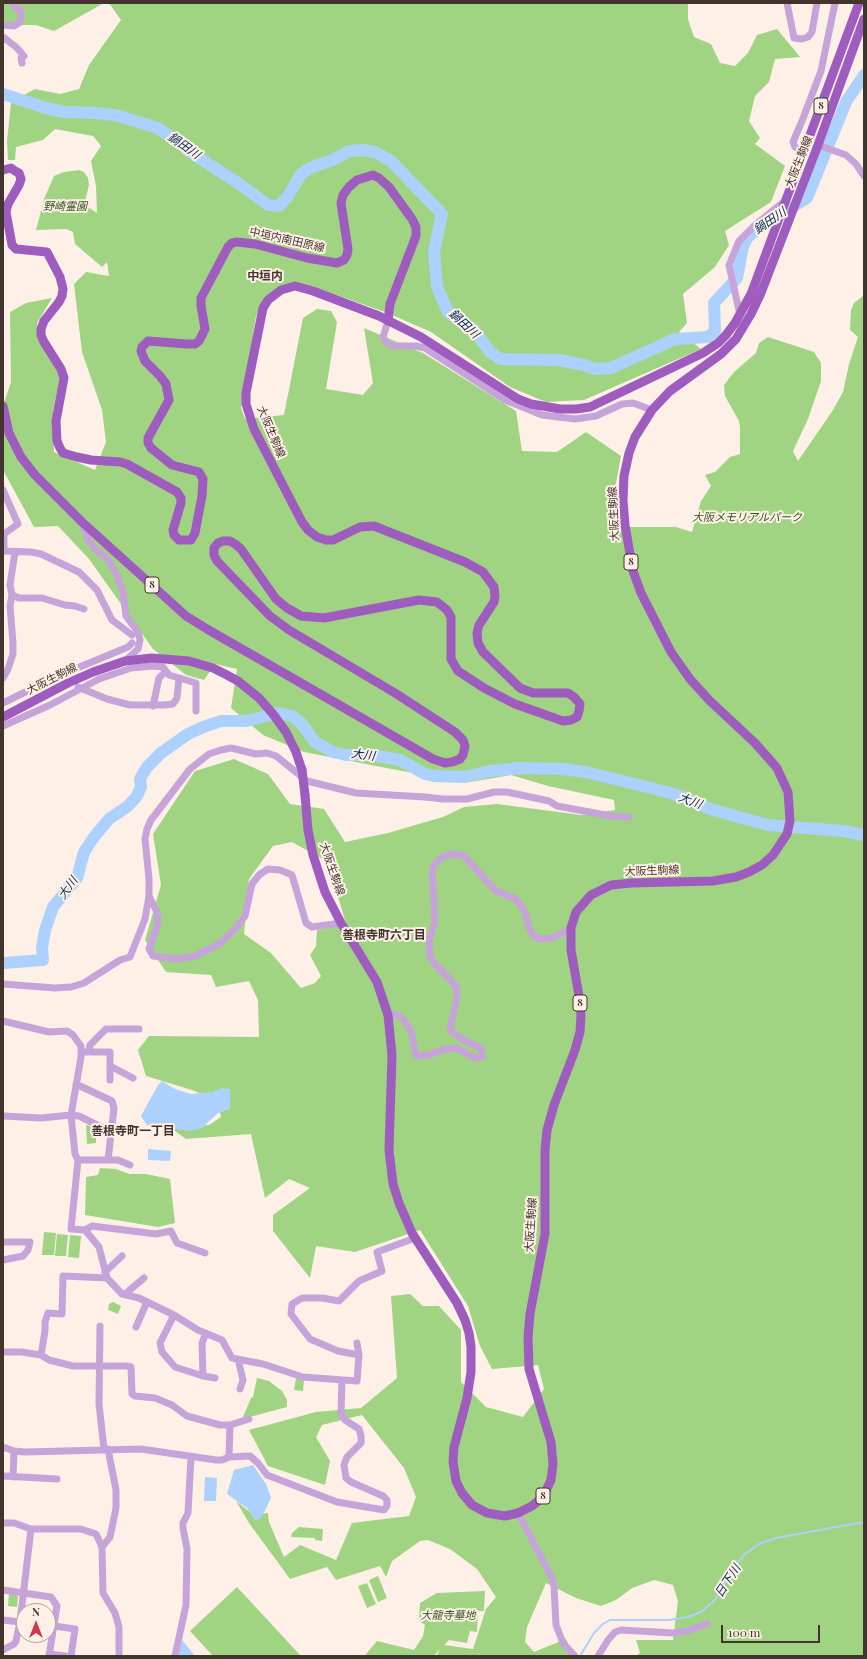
<!DOCTYPE html>
<meta charset="utf-8">
<style>
body{margin:0}
#map{position:relative;width:867px;height:1659px;overflow:hidden;background:#fef0e7;font-family:"Playfair Display",serif}
canvas{display:block}
.frame{position:absolute;inset:0;border:4px solid #43352d;pointer-events:none}
.north{position:absolute;left:16px;top:1603px;width:40px;height:40px;box-sizing:border-box;background:#fef0e7;border:1px solid #b3a59d;border-radius:50%;rotate:0deg;font-size:11px;font-weight:700;line-height:16px;text-align:center;color:#43352d}
.north::after{content:'';display:block;margin:auto;width:14px;height:18px;background:#cc3b4e;clip-path:polygon(50% 0,100% 100%,50% 72%,0 100%)}
.scale{position:absolute;left:721px;top:1625px;width:99px;height:18px;box-sizing:border-box;border:2px solid #43352d;border-top:0;padding-left:5px;font-size:12px;line-height:14px;white-space:nowrap;color:#43352d;-webkit-text-stroke:3px #fef0e7;paint-order:stroke}
</style>
<div id="map">
<canvas width="867" height="1659"></canvas>
<div class="frame"></div>
<div class="north">N</div>
<div class="scale">100 m</div>
</div>
<script>
const ctx = document.querySelector('canvas').getContext('2d');
ctx.lineJoin = 'round';
function fill(path, color) {
  ctx.fillStyle = color;
  ctx.fill(path, 'evenodd');
}
function shape(rows) {
  const path = new Path2D();
  for (const r of rows) {
    path.moveTo(r[0], r[1]);
    for (let i = 2; i < r.length; i += 2) path.lineTo(r[i], r[i + 1]);
  }
  return path;
}
function stroke(path, color, width, dash) {
  ctx.strokeStyle = color;
  ctx.lineWidth = width;
  ctx.lineCap = dash ? 'butt' : 'round';
  ctx.setLineDash(dash || []);
  ctx.stroke(path);
}
function write(font, color, halo, rows, align = 'center') {
  ctx.font = font + ' "Playfair Display","Noto Sans JP",serif';
  ctx.lineWidth = 4;
  ctx.setLineDash([]);
  ctx.textBaseline = 'middle';
  ctx.strokeStyle = halo;
  ctx.fillStyle = color;
  for (const [text, x, y, turn = 0] of rows) {
    ctx.save();
    ctx.translate(x, y);
    ctx.rotate((+turn || 0) * Math.PI / 180);
    ctx.textAlign = isNaN(turn) ? turn : align;
    if (halo) ctx.strokeText(text, 0, 0);
    ctx.fillText(text, 0, 0);
    ctx.restore();
  }
}
const green = shape([
 [3,3,104,3,54,31,36,25,3,25],
 [109,3,688,3,688,19,694,37,711,44,720,63,735,66,748,53,757,35,777,29,800,57,775,59,769,82,755,96,749,121,760,138,755,144,785,166,771,202,725,231,729,245,715,267,683,294,687,323,679,332,701,349,584,400,546,402,510,387,431,332,385,312,314,287,295,283,263,302,256,316,241,408,245,419,284,415,303,318,317,309,331,311,337,322,326,389,363,395,373,383,364,328,423,353,516,411,522,451,557,452,586,432,621,456,615,488,616,527,676,527,692,532,701,501,711,486,705,475,715,472,730,457,740,454,740,428,739,421,725,396,724,385,734,372,756,353,759,343,768,337,814,352,821,363,821,381,808,419,793,451,798,461,833,410,843,392,849,364,858,337,850,330,851,310,854,303,864,295,864,1656,635,1656,640,1653,636,1640,673,1640,678,1601,673,1585,654,1580,632,1588,616,1600,601,1606,576,1598,546,1583,527,1627,525,1642,534,1652,566,1639,572,1652,571,1656,437,1656,440,1649,434,1656,366,1656,366,1654,377,1641,414,1650,423,1636,425,1625,419,1621,420,1603,437,1593,485,1591,484,1611,478,1611,477,1632,470,1631,467,1643,449,1640,444,1645,473,1649,486,1609,496,1597,477,1569,450,1549,428,1540,420,1541,392,1561,386,1577,380,1566,336,1580,327,1567,290,1579,249,1523,236,1501,254,1515,268,1513,269,1522,284,1557,300,1545,336,1560,352,1523,409,1516,416,1497,404,1468,362,1415,322,1425,316,1437,330,1461,325,1485,268,1466,249,1430,316,1412,361,1408,397,1378,391,1296,410,1294,423,1306,439,1306,461,1330,461,1382,486,1407,523,1417,544,1389,538,1365,492,1369,480,1346,468,1306,420,1230,355,1252,316,1246,310,1278,273,1231,273,1215,310,1188,289,1179,265,1198,251,1134,186,1139,172,1129,209,1125,221,1117,217,1100,192,1090,146,1076,138,1050,149,1036,259,1037,258,1000,249,981,216,987,211,975,166,972,145,940,161,885,153,834,195,771,234,759,268,774,290,804,324,809,345,842,388,833,443,817,464,807,497,804,581,815,615,810,614,800,548,786,511,775,464,783,304,752,263,735,231,708,237,669,215,664,204,680,186,675,153,649,89,559,58,526,34,527,3,470,3,406,11,382,10,312,26,303,52,298,37,323,39,338,60,376,53,412,54,452,95,470,106,442,102,410,82,352,74,284,86,272,109,276,107,262,102,267,75,244,73,232,66,229,36,230,44,199,54,176,64,172,79,170,84,172,88,178,89,185,85,201,88,207,97,213,96,186,91,161,101,146,93,136,55,129,43,140,16,147,15,160,8,160,7,141,11,102,35,89,60,94,79,89,89,65,121,20],
 [292,842,328,862,346,924,317,930,316,946,310,955,321,976,315,983,301,988,271,953,244,934,249,879,273,846],
 [86,1125,96,1128,96,1143,87,1144],
 [100,1168,116,1169,129,1174,146,1174,170,1179,175,1223,158,1227,85,1215,86,1177,98,1175],
 [44,1232,56,1233,54,1255,42,1255],
 [57,1234,68,1235,66,1256,55,1256],
 [70,1235,81,1236,79,1258,68,1257],
 [113,1302,121,1306,118,1314,108,1310,109,1304],
 [257,1378,269,1381,282,1391,287,1400,287,1407,242,1419,251,1398,253,1397],
 [296,1378,304,1379,303,1391,294,1390],
 [299,1527,323,1529,322,1541,315,1540,315,1538,291,1537,292,1533],
 [378,1576,387,1598,378,1602,369,1580],
 [367,1583,376,1604,367,1608,358,1586],
 [237,1587,301,1656,213,1656,190,1631],
 [9,1594,15,1594,18,1597,17,1607,8,1606]
]);
const water = shape([
 [162,1081,175,1089,191,1094,212,1092,222,1088,230,1089,230,1109,218,1113,202,1128,190,1131,147,1125,141,1116,158,1085],
 [148,1149,171,1151,170,1161,148,1160],
 [253,1465,266,1484,271,1498,261,1519,255,1520,247,1508,227,1494,234,1470],
 [205,1477,217,1478,216,1501,204,1501],
 [182,1640,195,1656,178,1656]
]);
const stream = shape([
 [580,1656,594,1633,603,1624,610,1620,669,1620,688,1617,701,1612,714,1601,734,1567,745,1554,759,1544,776,1538,864,1522]
]);
const river = shape([
 [3,94,49,109,64,112,96,113,115,115,158,128,174,139,193,154,238,183,268,205,279,206,288,196,301,174,312,167,333,160,349,151,362,150,375,152,391,161,442,214,434,252,437,287,448,312,474,330,490,352,501,359,559,360,584,365,595,369,611,368,675,339,708,337,715,331,714,303,737,278,743,246,747,238,757,229,807,198,846,102,864,75],
 [3,963,43,960,42,948,45,930,53,907,77,878,84,852,94,837,109,819,128,806,137,796,141,787,140,779,147,767,161,753,188,734,203,727,221,721,246,721,278,713,292,716,302,724,315,742,333,752,346,755,372,755,400,760,425,774,434,776,464,777,490,771,520,768,563,769,586,772,667,792,688,799,710,809,768,825,844,831,864,835]
]);
const minor = shape([
 [787,3,794,38,802,39,808,37,812,32,817,3],
 [3,25,14,26,19,23,21,19,21,12,12,3],
 [3,37,16,47,24,56,21,58,22,63],
 [818,145,846,155,856,164,864,176],
 [804,153,795,147,793,142,802,121,821,71,835,3],
 [740,315,729,265,739,241,754,226,786,200],
 [388,321,383,337,388,344,393,346,416,346,425,348,505,400,542,415,575,419,596,416,622,404,633,403,652,410],
 [3,490,18,524,4,534,4,551],
 [82,522,88,539,94,548,109,561,117,575,123,592,126,616,138,632,140,640,138,649,125,661],
 [3,551,31,552,41,554,79,572,97,590,112,620,132,635],
 [15,552,10,585,12,595,19,598,42,598,65,605,75,606,84,609],
 [3,678,8,669,13,654,13,643,10,606,12,595],
 [78,687,107,699,130,705,164,705,173,704,177,698,179,678],
 [3,703,58,676,128,647,132,643],
 [153,706,159,678,166,671],
 [3,726,50,705,99,679,131,668,153,666,163,667,169,675,196,683,196,711],
 [149,896,158,914,157,926,149,949,153,956,177,959,195,956,219,944,236,928,245,916,252,884,259,875,268,869,280,870,292,875,306,923,312,927,341,923],
 [3,984,55,988,71,987,84,983,120,960,130,957,145,919,149,896,149,879,145,839,147,829,151,820,190,769,209,754,221,750,231,748,256,754,267,753,276,756,307,781,356,793,425,797,443,799,467,799,494,792,507,792,549,801,557,806,611,816,629,817],
 [388,1015,396,1014,404,1020,412,1034,415,1052,417,1056,429,1055,445,1049,457,1048,472,1057,477,1058,482,1057,481,1048,467,1042,452,1032,450,1028,457,998,456,986,433,962,429,951,430,937,435,921,432,870,434,865,441,858,451,854,461,855,465,857,496,891,516,899,525,912,529,928,533,935,539,939,553,938,571,928],
 [3,1021,49,1032,67,1031,73,1035,81,1046,81,1057,71,1115,79,1116,111,1132],
 [85,1052,110,1052,110,1080],
 [89,1052,90,1045,106,1029,139,1029],
 [110,1066,133,1078],
 [76,1084,112,1101,114,1108,108,1160],
 [3,1116,41,1118,71,1115,75,1154,78,1160],
 [130,1165,118,1160,78,1160,71,1229,85,1230,92,1226,156,1234,171,1231,177,1243,205,1253],
 [85,1230,99,1247,107,1278,122,1294,139,1298,174,1315,198,1330,222,1340,232,1358,263,1364,303,1377,357,1381,359,1355,357,1343],
 [3,1242,30,1242,28,1250,23,1256,3,1260],
 [105,1272,122,1256],
 [125,1294,144,1278],
 [174,1315,160,1343,162,1352,175,1367,203,1376,215,1378],
 [100,1326,99,1404,104,1449],
 [136,1327,147,1302],
 [3,1352,21,1352,41,1355,49,1360,73,1366,127,1366,131,1367,132,1394,135,1396,155,1398,172,1405,187,1416,220,1425,230,1425,249,1419],
 [41,1355,45,1331,45,1322,48,1313,62,1314,63,1276,107,1278],
 [359,1355,338,1351,310,1339,291,1314,292,1304,302,1298,322,1298,339,1301,359,1281,382,1271,377,1252,415,1238],
 [238,1359,243,1380,240,1389],
 [203,1376,202,1343,206,1333],
 [3,1447,14,1451,25,1452,141,1449,216,1460,222,1460,229,1457,250,1456,258,1463,267,1475,337,1502,384,1510,387,1506,387,1500,383,1496,351,1482,346,1478,344,1465,347,1457,361,1443,361,1436,359,1429,345,1420,341,1414,342,1380],
 [108,1449,116,1490,116,1508,110,1537,102,1547,103,1593,115,1613,119,1627,119,1656],
 [229,1457,230,1425],
 [3,1476,57,1479],
 [13,1477,14,1451],
 [518,1513,552,1578,554,1586,556,1625,563,1643,575,1656],
 [3,1523,14,1523,31,1529,81,1529,96,1534,102,1547],
 [3,1590,51,1597,57,1606,49,1656],
 [3,1620,20,1622,31,1529],
 [54,1626,75,1629,71,1656],
 [3,1650,14,1644,16,1641,20,1622],
 [49,1654,65,1656],
 [175,1656,186,1605,187,1549,183,1528,183,1523,188,1513,191,1457],
 [598,1656,608,1640,615,1632,621,1630,673,1633,687,1631,707,1624]
]);
const major = shape([
 [3,170,11,168,15,171,19,173,21,179,19,185,8,204,6,212,12,245,16,249,47,252,60,277,63,289,62,296,59,302,44,321,41,329,41,335,44,342,61,369,64,378,56,421,57,441,60,448,63,453,77,457,91,460,120,462,127,464,177,492,181,498,181,503,173,530,174,535,179,540,191,540,195,533,202,496,203,479,199,472,172,465,151,448,148,443,148,438,169,400,166,384,160,376,145,361,141,351,142,347,148,341,187,344,195,344,199,341,205,329,201,306,201,298,228,247,232,243,237,242,255,244,307,258,337,263,344,260,347,255,348,249,341,203,343,195,349,187,357,180,373,175,379,178,389,187,412,219,416,227,416,236,390,304,388,321],
 [3,406,9,433,21,457,35,475,82,522,186,616,207,629,433,759,445,763,452,762,460,759,463,755,465,746,463,740,455,732,395,693,289,630,270,616,217,561,214,555,214,548,218,543,223,541,230,541,235,544,241,549,276,599,287,608,301,616,324,618,419,600,437,602,447,610,451,617,451,659,458,671,484,688,515,704,563,721,571,720,577,717,579,711,580,704,574,697,568,693,533,693,520,688,483,652,478,643,477,633,479,625,494,602,495,596,494,587,483,572,465,562,374,526,360,527,333,540,326,540,317,537,308,530,302,522,254,429,246,404,246,393,263,308,268,300,281,290,295,286,313,291,379,316,421,337,518,399,531,404,560,409,576,409,590,407,703,353,718,343,726,335,735,323,751,294,859,3],
 [3,717,68,683,93,672,125,661,152,658,189,661,213,668,225,674,238,681,259,698,273,714,286,732,296,752,302,770],
 [305,795,308,830,313,855,325,892,341,923,377,982,388,1015,392,1055,389,1150,393,1184,399,1203,412,1233,457,1303,465,1320,469,1333,471,1347,471,1372,467,1398,454,1447,453,1462,456,1481,462,1493,472,1505,487,1513,505,1516,518,1513,532,1506,543,1497,551,1480,553,1464,551,1442,529,1369,528,1337,530,1314,545,1234,545,1150,547,1130,554,1105,575,1050,580,1032,581,1015,579,996,571,950,571,928,576,912,591,895,611,885,631,883,713,881,736,877,749,872,762,865,773,855,787,834,790,821,788,792,777,768,755,743,709,700,690,679,671,652,641,593,633,571,625,525,623,500,624,476,629,453,635,437,652,410,670,391,721,354,736,339,751,314,761,293,818,145,864,19]
]);
const majorBridge = shape([
 [302,770,305,795]
]);
const shields = [
 [821,106,14],
 [631,562,14],
 [152,585,14],
 [580,1003,14],
 [543,1496,14]
];
const shieldNames = [
 ["8",821,106],
 ["8",631,562],
 ["8",152,585],
 ["8",580,1003],
 ["8",543,1496]
];
const streetNames = [
 ["大阪生駒線",799,162,-68],
 ["中垣内南田原線",287,240,13],
 ["大阪生駒線",271,432,67],
 ["大阪生駒線",614,514,-93],
 ["大阪生駒線",52,679,-27],
 ["大阪生駒線",332,869,71],
 ["大阪生駒線",652,871,-2],
 ["大阪生駒線",531,1225,-86]
];
const parkNames = [
 ["野崎霊園",65,207],
 ["大阪メモリアルパーク",747,518],
 ["大龍寺墓地",448,1616]
];
const waterNames = [
 ["鍋田川",184,146,35],
 ["鍋田川",770,221,-34],
 ["鍋田川",464,324,43],
 ["大川",363,755,7],
 ["大川",690,801,21],
 ["大川",68,888,-54],
 ["日下川",728,1581,-57]
];
const neighbourhoodNames = [
 ["中垣内",265,276],
 ["善根寺町六丁目",384,935],
 ["善根寺町一丁目",133,1131]
];
fill(green, '#a0d482');
fill(water, '#add1fe');
stroke(stream, '#add1fe', 2);
stroke(river, '#add1fe', 12);
stroke(minor, '#c6a4d9', 7);
stroke(major, '#9e5dbe', 9);
stroke(majorBridge, '#9e5dbe', 9);
for (const [x, y, w] of shields) {
  const box = new Path2D();
  box.roundRect(x - w / 2, y - 8, w, 16, 3);
  ctx.fillStyle = '#fef0e7';
  ctx.fill(box);
  stroke(box, '#43352d', 1);
}
write('bold 10px', '#43352d', null, shieldNames);
write('11px', '#43352d', '#fef0e7', streetNames);
write('italic 11px', '#32531b', '#fef0e7', parkNames);
write('italic 12px', '#012a58', '#fef0e7', waterNames);
write('bold 12px', '#43352d', '#fef0e7', neighbourhoodNames);
</script>
